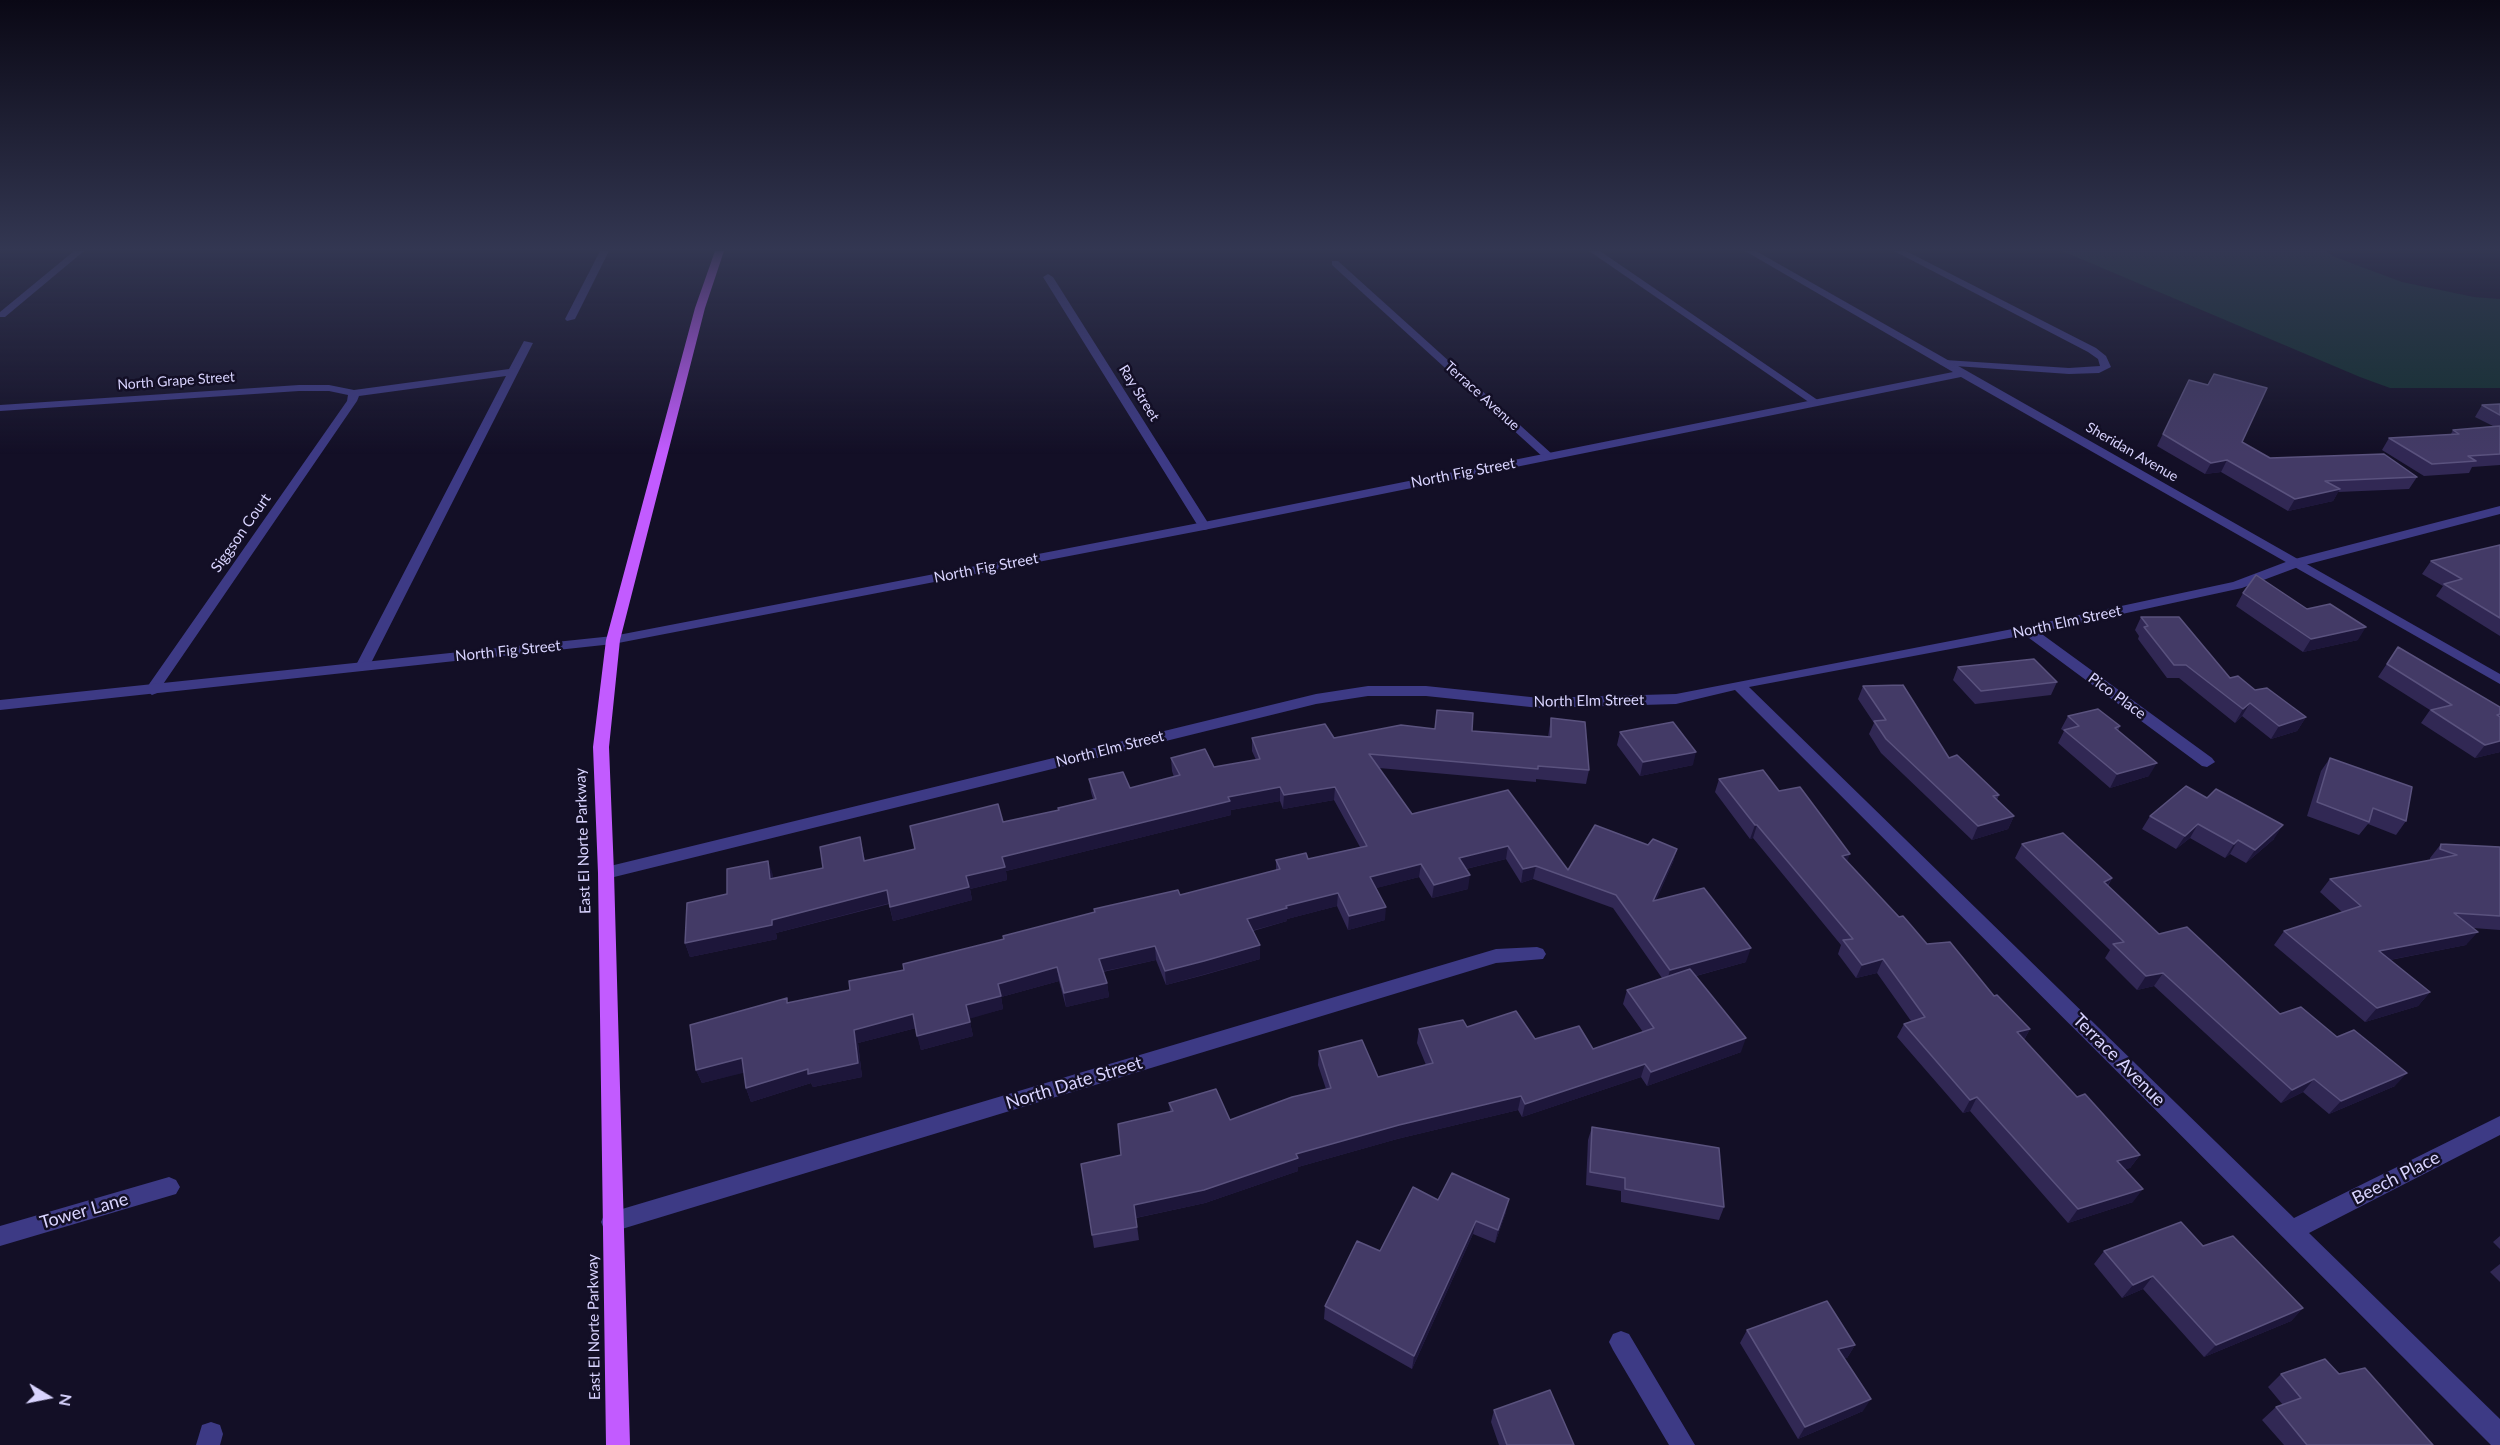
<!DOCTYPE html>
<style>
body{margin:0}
#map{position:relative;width:2500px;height:1445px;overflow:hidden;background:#130f26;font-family:Lato,sans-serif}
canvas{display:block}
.north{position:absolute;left:18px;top:1367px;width:60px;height:60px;-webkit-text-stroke:4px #130f26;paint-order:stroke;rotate:100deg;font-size:16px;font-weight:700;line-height:24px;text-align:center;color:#d9d4ff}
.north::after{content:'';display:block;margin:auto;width:21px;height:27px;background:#d9d4ff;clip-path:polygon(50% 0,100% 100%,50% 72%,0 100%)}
</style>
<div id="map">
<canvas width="2500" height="1445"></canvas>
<div class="north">N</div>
</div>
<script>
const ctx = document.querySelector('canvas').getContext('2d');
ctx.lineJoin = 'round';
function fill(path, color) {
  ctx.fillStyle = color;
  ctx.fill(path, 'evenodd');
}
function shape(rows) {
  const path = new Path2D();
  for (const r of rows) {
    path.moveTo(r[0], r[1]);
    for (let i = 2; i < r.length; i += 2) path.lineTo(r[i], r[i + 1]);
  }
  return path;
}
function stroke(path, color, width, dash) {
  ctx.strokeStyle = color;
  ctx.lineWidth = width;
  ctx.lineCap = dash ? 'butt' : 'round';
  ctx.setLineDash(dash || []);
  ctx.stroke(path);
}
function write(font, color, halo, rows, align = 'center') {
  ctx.font = font + ' Lato,sans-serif';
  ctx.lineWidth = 5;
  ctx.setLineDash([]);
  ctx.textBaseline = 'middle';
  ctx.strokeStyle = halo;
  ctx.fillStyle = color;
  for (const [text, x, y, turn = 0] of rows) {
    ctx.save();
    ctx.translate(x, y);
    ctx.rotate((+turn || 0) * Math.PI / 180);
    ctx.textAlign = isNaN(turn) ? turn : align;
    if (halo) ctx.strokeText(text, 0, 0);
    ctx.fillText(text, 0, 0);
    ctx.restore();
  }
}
const green = shape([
 [2062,251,2326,251,2335,257,2402,282,2474,297,2500,299,2500,388,2390,388,2360,377]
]);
const minor = shape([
 [74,251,84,251,5,317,0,317,0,312,74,251],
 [600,251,609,251,575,319,567,321,565,319,600,251],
 [1589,251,1600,251,1822,403,1821,405,1813,405,1589,251],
 [1894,251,1906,251,2096,348,2106,356,2111,367,2099,373,2069,374,1941,365,1940,363,1945,360,2069,368,2100,366,2098,359,2088,352,1894,251],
 [1332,261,1338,261,1552,454,1552,458,1544,458,1332,265,1332,261],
 [1048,274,1053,277,1210,526,1208,529,1204,530,1198,526,1043,277,1048,274],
 [524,341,533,343,369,667,362,671,355,667,506,376,359,396,357,401,157,693,152,695,145,690,347,401,348,395,329,391,299,391,0,411,0,405,299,385,329,385,354,390,509,369,524,341],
 [2500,506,2500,514,2301,566,2242,588,2039,632,2212,758,2215,762,2207,767,2202,766,2025,635,1749,687,2294,1218,2500,1116,2500,1135,2309,1233,2500,1419,2500,1445,2491,1445,1735,690,1676,704,1540,708,1426,696,1368,696,1316,704,606,879,600,877,598,873,600,869,606,867,1316,694,1368,686,1426,686,1540,698,1676,694,2028,626,2233,582,2291,560,2500,506],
 [1537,947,1543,949,1546,954,1543,959,1496,963,612,1232,604,1229,601,1222,604,1215,612,1212,1496,949,1537,947],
 [169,1177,176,1180,180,1187,176,1194,0,1246,0,1226,169,1177],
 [1621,1331,1629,1334,1695,1445,1669,1445,1613,1350,1609,1342,1613,1334,1621,1331],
 [211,1422,220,1425,223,1434,220,1445,196,1445,202,1425,211,1422]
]);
const tertiary = shape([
 [1745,251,1756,251,2500,674,2500,684,1961,377,1204,530,613,644,0,710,0,700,613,636,1204,522,1953,372,1745,251]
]);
const primary = shape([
 [715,251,724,251,705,308,620,640,609,747,614,873,630,1445,606,1445,598,873,593,747,606,640,695,308,715,251]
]);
const wall = shape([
 [2189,380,2242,442,2270,458,2417,477,2409,489,2338,492,2333,501,2288,511,2221,472,2205,474,2157,446],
 [2500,404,2500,465,2472,467,2469,473,2424,476,2382,450,2389,438,2451,434,2453,430,2493,426,2475,417,2482,405],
 [2500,545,2500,636,2436,596,2443,586,2422,574,2431,561],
 [2243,593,2307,609,2358,640,2303,652,2236,606],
 [2141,617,2230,678,2255,690,2306,717,2297,731,2271,739,2242,716,2235,723,2179,678,2167,678,2138,639,2139,636,2135,630],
 [2398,647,2500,707,2500,752,2475,758,2421,723,2430,710,2378,677],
 [1958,667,2057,682,2051,695,1975,704,1953,680],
 [1863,686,1949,758,1999,795,1997,800,2014,816,2008,829,1972,840,1881,753,1869,734,1874,723,1858,699],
 [2068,716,2120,726,2118,731,2149,776,2110,788,2058,743,2064,731,2061,729],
 [1551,718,1589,770,1586,784,1536,779,1536,782,1379,768,1412,814,1508,790,1568,870,1648,845,1677,849,1673,862,1656,900,1746,962,1696,976,1741,1052,1647,1086,1641,1077,1522,1117,1518,1110,1397,1139,1298,1167,1298,1171,1205,1203,1136,1218,1139,1240,1094,1248,1081,1164,1121,1156,1170,1111,1169,1103,1230,1120,1326,1089,1318,1065,1319,1051,1378,1077,1426,1065,1417,1043,1419,1029,1467,1027,1593,1049,1643,1032,1623,1004,1627,990,1662,978,1613,908,1533,879,1521,883,1506,859,1466,869,1468,889,1432,898,1419,877,1376,888,1385,920,1348,930,1337,906,1287,919,1287,921,1253,931,1260,945,1260,959,1204,975,1166,985,1156,960,1103,972,1107,983,1109,997,1066,1007,1059,981,1001,997,1003,1009,969,1018,973,1036,921,1050,916,1028,858,1043,862,1077,813,1087,811,1083,751,1102,746,1088,744,1072,702,1083,696,1070,788,1003,850,990,904,970,1004,939,1095,913,1094,909,1180,895,1276,870,1276,860,1308,859,1360,847,1334,800,1283,809,1280,801,1231,810,1231,815,1006,871,1007,880,970,889,972,900,893,921,889,904,776,933,777,939,690,957,685,943,727,894,773,875,773,878,823,868,860,837,865,861,915,849,1003,822,1058,810,1093,799,1091,792,1089,779,1130,788,1174,777,1172,771,1171,758,1214,767,1256,760,1252,751,1252,738,1334,738,1435,729,1548,737],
 [1620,732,1693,765,1640,776,1617,745],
 [2330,758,2406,821,2396,835,2368,824,2359,835,2307,816,2321,771],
 [1719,779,1779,791,1899,917,1927,944,1994,996,2030,1029,2024,1040,2077,1097,2140,1155,2130,1168,2124,1169,2133,1202,2068,1223,1970,1111,1963,1113,1897,1037,1904,1024,1911,1021,1877,973,1856,978,1838,954,1841,945,1753,838,1750,839,1715,792],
 [2150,816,2274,839,2246,863,2230,854,2225,858,2190,838,2176,849,2142,829],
 [2022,844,2112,878,2108,886,2159,934,2280,1014,2395,1086,2329,1114,2303,1092,2281,1103,2154,986,2137,990,2105,958,2110,950,2015,858],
 [2441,844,2500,847,2500,930,2473,928,2466,945,2390,960,2430,992,2418,1006,2365,1022,2274,945,2284,931,2342,912,2320,892,2330,879,2430,860,2430,858],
 [1592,1127,1724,1207,1719,1220,1621,1202,1621,1191,1586,1185,1588,1140],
 [1438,1200,1506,1212,1495,1243,1473,1234,1412,1369,1324,1319,1325,1306,1380,1251],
 [2500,1236,2500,1249,2493,1242],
 [2203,1246,2303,1308,2291,1321,2204,1357,2143,1289,2122,1298,2094,1264,2104,1251],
 [2500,1264,2500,1282,2490,1272],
 [1747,1330,1855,1345,1847,1358,1844,1358,1863,1411,1798,1439,1740,1343],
 [2281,1374,2339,1374,2433,1445,2284,1445,2262,1420,2276,1407,2283,1405,2268,1387],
 [1494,1410,1574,1445,1499,1445,1491,1422]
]);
const shadedWall = shape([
 [2227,460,2221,472,2205,474,2211,463],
 [2340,489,2333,501,2288,511,2295,499],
 [2366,627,2358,640,2303,652,2311,639],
 [2250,703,2242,716,2235,723,2243,709],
 [2306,717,2297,731,2271,739,2279,726],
 [2500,741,2500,752,2475,758,2485,745],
 [1696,752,1693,765,1640,776,1643,762],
 [2157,763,2149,776,2110,788,2117,774],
 [1280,787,1280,801,1231,810,1231,815,1006,871,1007,880,970,889,972,900,893,921,890,907,966,876,1002,857,1228,797],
 [1335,787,1334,800,1283,809,1284,795],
 [2014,816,2008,829,1972,840,1978,826],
 [2198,824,2190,838,2176,849,2185,836],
 [1755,825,1757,825,1753,838,1750,839],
 [2283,825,2274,839,2246,863,2255,850],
 [2238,840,2230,854,2225,858,2234,844],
 [1508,846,1506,859,1457,871,1459,858],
 [1677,849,1673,862,1650,915,1653,901],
 [1850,854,1845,867,1842,856],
 [768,861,773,875,774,893,770,879],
 [1421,864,1419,877,1369,890,1370,877],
 [1536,866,1533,879,1521,883,1523,869],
 [1470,875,1468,889,1432,898,1434,885],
 [2112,878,2104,891,2104,882],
 [887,890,890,903,776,933,777,939,690,957,685,943],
 [1338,893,1337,906,1287,919,1287,921,1247,932,1247,919,1286,906],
 [1386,907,1385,920,1348,930,1349,916],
 [2478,932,2466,945,2368,964,2379,951],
 [1260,945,1260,959,1166,985,1165,971],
 [1155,946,1156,960,1100,972,1099,959],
 [1751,948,1746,962,1666,984,1670,970],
 [1883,959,1877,973,1856,978,1862,965],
 [1057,967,1059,981,1001,997,1003,1009,969,1019,966,1005,998,984],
 [2163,973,2154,986,2137,990,2146,976],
 [1107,983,1109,997,1066,1007,1064,993],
 [2430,992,2418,1006,2365,1022,2377,1008],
 [913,1014,916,1028,858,1043,862,1077,813,1087,811,1083,751,1102,746,1088,854,1030],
 [970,1022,973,1036,921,1050,917,1036],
 [2030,1029,2022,1043,2017,1032],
 [1746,1038,1741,1052,1647,1086,1651,1072],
 [742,1058,747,1072,702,1083,696,1070],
 [1645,1064,1641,1077,1522,1117,1525,1104],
 [2407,1073,2395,1086,2329,1114,2341,1101],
 [2314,1079,2303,1092,2281,1103,2292,1090],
 [1521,1096,1518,1110,1397,1139,1298,1167,1298,1171,1205,1203,1135,1218,1134,1205,1296,1154,1399,1125],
 [1977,1097,1970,1111,1963,1113,1970,1100],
 [2140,1155,2130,1168,2107,1175,2117,1161],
 [2143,1189,2133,1202,2068,1223,2078,1209],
 [1509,1199,1506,1212,1495,1243,1498,1230],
 [1476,1221,1473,1234,1412,1369,1414,1356],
 [2153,1276,2143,1289,2122,1298,2133,1285],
 [2303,1308,2291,1321,2204,1357,2216,1345],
 [1855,1345,1847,1358,1831,1362,1838,1349],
 [1871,1399,1863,1411,1798,1439,1805,1427]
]);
const building = shape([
 [2214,374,2267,388,2242,442,2270,458,2384,454,2417,477,2325,481,2340,489,2295,499,2227,460,2211,463,2163,434,2189,380,2208,385,2214,374],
 [2500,404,2500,415,2482,405,2500,404],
 [2500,426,2500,454,2468,456,2476,461,2432,464,2389,438,2459,434,2453,430,2500,426],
 [2500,545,2500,618,2444,584,2462,579,2431,561,2500,545],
 [2256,575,2307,609,2330,604,2366,627,2311,639,2243,593,2256,575],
 [2141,617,2179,617,2230,678,2238,676,2255,690,2267,688,2306,717,2279,726,2250,703,2243,709,2186,665,2174,665,2144,627,2148,626,2141,617],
 [2398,647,2500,707,2500,714,2497,715,2500,717,2500,741,2485,745,2431,710,2452,705,2387,664,2398,647],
 [2034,659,2057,682,1981,691,1958,667,2034,659],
 [1903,685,1949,758,1957,755,1999,795,1993,796,2014,816,1978,826,1886,739,1874,721,1886,720,1863,686,1903,685],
 [2098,709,2120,726,2115,728,2157,763,2117,774,2064,730,2079,726,2068,716,2098,709],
 [1437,710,1473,713,1472,731,1551,737,1551,718,1585,722,1589,770,1538,766,1538,769,1369,754,1412,814,1508,790,1568,870,1595,825,1648,845,1653,839,1677,849,1653,901,1704,888,1751,948,1670,970,1616,895,1536,866,1523,869,1508,846,1459,858,1470,875,1434,885,1421,864,1370,877,1386,907,1349,916,1338,893,1286,906,1287,908,1247,919,1260,945,1204,961,1165,971,1155,946,1099,959,1107,983,1064,993,1057,967,998,984,1001,996,966,1005,970,1022,917,1036,913,1014,854,1030,858,1063,808,1074,808,1069,746,1088,742,1058,696,1070,690,1025,787,998,787,1003,850,990,849,981,904,970,903,964,1004,939,1003,936,1095,912,1094,909,1178,890,1180,895,1280,869,1276,860,1306,853,1308,859,1367,846,1335,787,1284,795,1280,787,1228,797,1230,801,1002,857,1005,867,966,876,969,887,890,907,887,890,772,920,772,925,685,943,687,903,727,894,727,869,768,861,770,879,823,868,820,847,860,837,864,861,915,849,910,826,998,804,1003,822,1059,810,1058,808,1096,799,1089,779,1123,772,1130,788,1180,775,1171,758,1205,749,1214,767,1260,759,1252,738,1325,724,1334,738,1401,725,1435,729,1437,710],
 [1673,722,1696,752,1643,762,1620,732,1673,722],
 [2330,758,2412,787,2406,821,2373,808,2369,822,2317,802,2330,758],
 [1763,770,1779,791,1800,787,1850,854,1842,856,1899,917,1903,916,1927,944,1950,942,1994,996,1997,995,2030,1029,2017,1032,2077,1097,2085,1094,2140,1155,2117,1161,2143,1189,2078,1209,1977,1097,1970,1100,1904,1024,1925,1017,1883,959,1862,965,1843,940,1853,939,1757,825,1755,825,1719,779,1763,770],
 [2186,786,2207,798,2216,789,2283,825,2255,850,2238,840,2234,844,2198,824,2185,836,2150,816,2186,786],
 [2063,833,2112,878,2104,882,2159,934,2187,927,2280,1014,2301,1007,2337,1037,2354,1030,2407,1073,2341,1101,2314,1079,2292,1090,2163,973,2146,976,2113,944,2124,942,2022,844,2063,833],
 [2441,844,2500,847,2500,916,2454,913,2478,932,2379,951,2430,992,2377,1008,2284,931,2361,906,2330,879,2457,855,2440,849,2441,844],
 [1690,969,1746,1038,1651,1072,1645,1064,1525,1104,1521,1096,1399,1125,1296,1154,1298,1158,1204,1190,1134,1205,1137,1227,1092,1235,1081,1164,1121,1155,1118,1124,1173,1111,1169,1103,1216,1089,1230,1120,1292,1097,1331,1088,1319,1051,1362,1040,1378,1077,1433,1063,1419,1029,1463,1020,1467,1027,1516,1011,1535,1039,1579,1026,1593,1049,1654,1028,1627,990,1690,969],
 [1592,1127,1719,1148,1724,1207,1625,1189,1625,1178,1590,1172,1592,1127],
 [1452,1173,1509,1199,1498,1230,1476,1221,1414,1356,1325,1306,1357,1241,1380,1251,1413,1187,1438,1200,1452,1173],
 [2181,1222,2203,1246,2233,1236,2303,1308,2216,1345,2153,1276,2133,1285,2104,1251,2181,1222],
 [1827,1301,1855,1345,1838,1349,1871,1399,1805,1427,1747,1330,1827,1301],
 [2325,1359,2339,1374,2365,1368,2433,1445,2307,1445,2276,1407,2301,1398,2281,1374,2325,1359],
 [1550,1390,1574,1445,1507,1445,1494,1410,1550,1390]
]);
const farStreetnames = [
 ["North Grape Street",176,381,-4],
 ["Ray Street",1139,393,58],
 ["Terrace Avenue",1482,396,42],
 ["Sheridan Avenue",2132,452,30]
];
const streetNames = [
 ["North Fig Street",1463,473,-11],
 ["Siggson Court",241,533,-55],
 ["North Fig Street",986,568,-11],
 ["North Elm Street",2067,622,-12],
 ["North Fig Street",508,651,-6],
 ["Pico Place",2117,696,36],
 ["North Elm Street",1589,701,-1],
 ["North Elm Street",1110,749,-14],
 ["East El Norte Parkway",583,841,-92],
 ["East El Norte Parkway",594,1327,-91]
];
const nearStreetnames = [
 ["Terrace Avenue",2119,1060,45],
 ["North Date Street",1074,1083,-17],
 ["Beech Place",2396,1178,-27],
 ["Tower Lane",84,1211,-16]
];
fill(green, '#12302f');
fill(minor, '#3d3a85');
fill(tertiary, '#3d3a85');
fill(primary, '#c25bff');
fill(wall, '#312854');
fill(shadedWall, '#1d163a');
fill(building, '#433a66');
stroke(building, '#5a527e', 1.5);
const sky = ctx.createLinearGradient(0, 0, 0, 454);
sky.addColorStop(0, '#0a0815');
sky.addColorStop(0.55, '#333752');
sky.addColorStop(1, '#33375200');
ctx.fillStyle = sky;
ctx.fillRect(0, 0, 2500, 454);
write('14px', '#d9d4ff', '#130f26', farStreetnames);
write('15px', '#d9d4ff', '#130f26', streetNames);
write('18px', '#d9d4ff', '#130f26', nearStreetnames);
</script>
